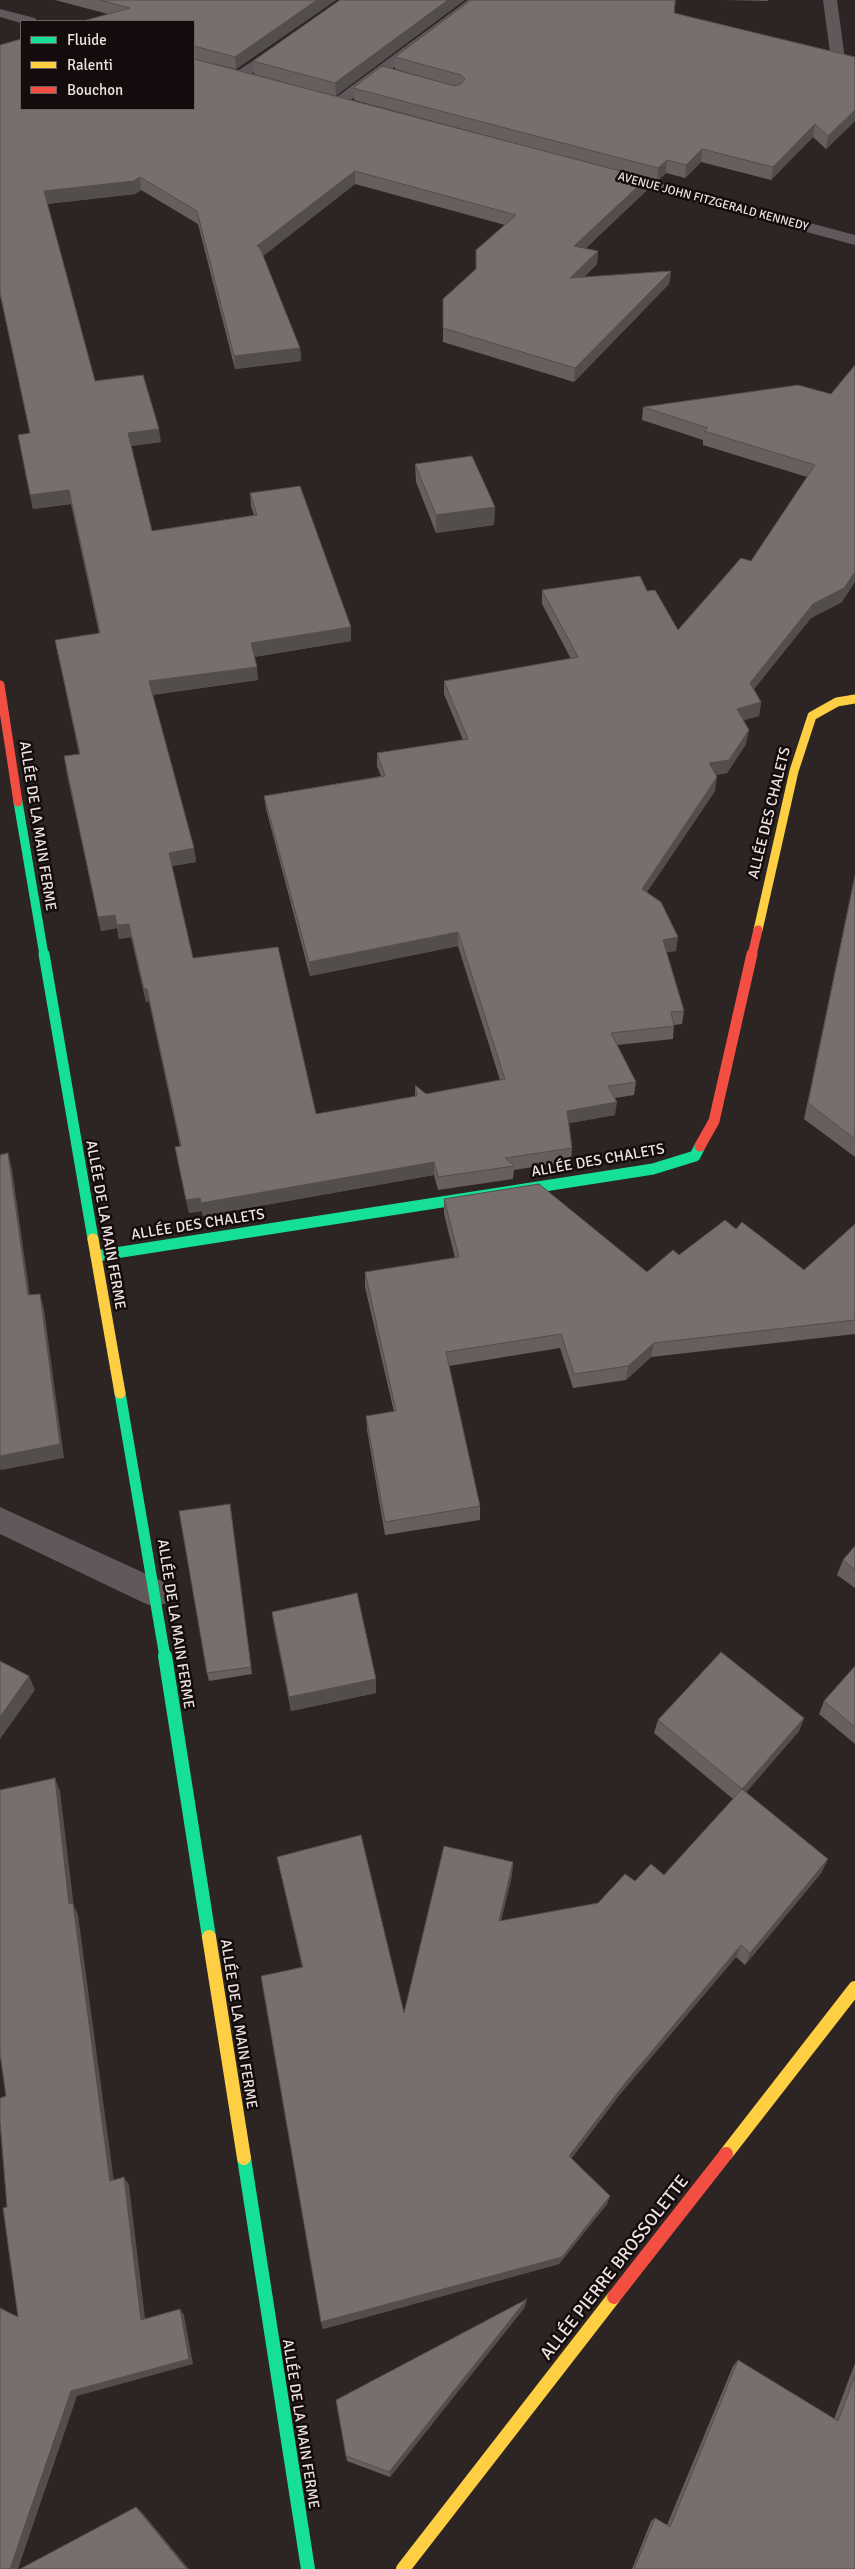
<!DOCTYPE html>
<meta charset="utf-8">
<style>
body{margin:0}
#map{position:relative;width:855px;height:2569px;overflow:hidden;background:#2d2424;font-family:Signika,sans-serif}
canvas{display:block}
.legend{position:absolute;left:20px;top:20px;width:175px;height:90px;box-sizing:border-box;background:#140c0c;border:1px solid #6b6161;margin:0;padding:6px 9px;list-style:none;font-size:15px;color:#eee1e1}
.legend li{display:flex;align-items:center;gap:10px;height:25px}
.legend b{width:25px;border:1px solid #6b6161}
</style>
<div id="map">
<canvas width="855" height="2569"></canvas>
<ul class="legend">
<li><b style="height:6px;background:#16e098"></b>Fluide</li>
<li><b style="height:6px;background:#ffcf43"></b>Ralenti</li>
<li><b style="height:6px;background:#f24e42"></b>Bouchon</li>
</ul>
</div>
<script>
const ctx = document.querySelector('canvas').getContext('2d');
ctx.lineJoin = 'round';
function shape(rows) {
  const path = new Path2D();
  for (const r of rows) {
    path.moveTo(r[0], r[1]);
    for (let i = 2; i < r.length; i += 2) path.lineTo(r[i], r[i + 1]);
  }
  return path;
}
function fill(path, color) {
  ctx.fillStyle = color;
  ctx.fill(path, 'evenodd');
}
function stroke(path, color, width, dash) {
  ctx.strokeStyle = color;
  ctx.lineWidth = width;
  ctx.lineCap = dash ? 'butt' : 'round';
  ctx.setLineDash(dash || []);
  ctx.stroke(path);
}
function write(font, color, halo, rows, align = 'center') {
  ctx.font = font + ' Signika,sans-serif';
  ctx.lineWidth = 5;
  ctx.setLineDash([]);
  ctx.textBaseline = 'middle';
  ctx.strokeStyle = halo;
  ctx.fillStyle = color;
  for (const [text, x, y, turn = 0] of rows) {
    ctx.save();
    ctx.translate(x, y);
    ctx.rotate((+turn || 0) * Math.PI / 180);
    ctx.textAlign = isNaN(turn) ? turn : align;
    if (halo) ctx.strokeText(text, 0, 0);
    ctx.fillText(text, 0, 0);
    ctx.restore();
  }
}
const lane = shape([
 [468,0,484,0,344,105,334,105,331,102,334,99,468,0],
 [284,41,289,42,291,45,289,48,244,79,234,79,231,76,234,73,284,41]
]);
const street = shape([
 [823,0,837,0,845,60,843,63,838,64,831,60,823,0],
 [0,9,35,18,37,21,21,21,21,23,0,17,0,9],
 [610,170,855,235,855,245,604,178,602,175,604,172,610,170],
 [0,1507,166,1583,170,1593,166,1603,155,1607,144,1603,0,1534,0,1507]
]);
const fastFar2 = shape([
 [18,802,44,955]
]);
const fastFar1 = shape([
 [44,954,93,1239],
 [96,1256,653,1169,695,1156,700,1146],
 [120,1393,165,1657]
]);
const fast = shape([
 [165,1656,209,1937],
 [244,2158,308,2569]
]);
const slowFar2 = shape([
 [758,930,794,771,812,716,837,702,855,699]
]);
const slowFar1 = shape([
 [93,1239,120,1393]
]);
const slow = shape([
 [209,1937,244,2158],
 [726,2154,855,1988],
 [403,2569,614,2297]
]);
const jamFar2 = shape([
 [0,685,18,802],
 [752,955,758,930]
]);
const jamFar1 = shape([
 [700,1146,714,1121,752,954]
]);
const jam = shape([
 [614,2297,726,2154]
]);
const wall = shape([
 [55,0,336,0,236,69,204,61,647,178,646,191,585,249,598,251,597,264,584,277,671,271,669,284,574,382,443,342,443,299,476,269,505,225,355,184,263,256,300,348,301,361,235,369,198,224,141,190,135,194,47,204,95,381,161,442,131,446,152,531,254,515,251,506,250,493,351,641,254,657,258,680,152,695,194,848,196,862,172,866,193,958,316,1114,415,1096,415,1085,426,1094,500,1080,458,946,310,976,266,809,264,796,381,776,377,766,377,753,463,740,444,694,444,681,571,659,542,604,542,590,647,591,678,630,751,561,807,477,703,445,703,440,642,420,643,407,831,394,842,602,811,618,754,689,761,702,759,716,743,720,746,744,727,773,716,775,715,791,647,892,676,951,666,952,684,1011,682,1024,674,1025,673,1039,617,1045,636,1082,634,1095,615,1098,615,1115,569,1123,572,1148,571,1161,514,1170,513,1179,438,1190,434,1175,203,1216,202,1211,189,1213,175,1147,180,1146,149,1002,146,1002,131,937,119,939,117,928,101,931,66,770,79,754,55,640,99,633,71,504,33,509,18,435,30,433,0,295,0,45,194,109,194,21,108,14],
 [340,0,336,96,254,74,253,61],
 [471,0,676,0,674,13,855,57,855,121,826,149,813,137,771,180,701,162,685,178,666,173,657,181,354,100,353,88,455,86,395,69,395,57],
 [725,0,768,0,768,1],
 [415,464,495,507,494,525,436,533,416,482],
 [855,874,855,1157,804,1119],
 [444,1199,647,1272,679,1255,736,1229,804,1270,855,1224,855,1334,651,1357,626,1380,573,1388,560,1348,449,1366,480,1506,480,1520,385,1535,367,1430,366,1416,394,1412,365,1287,365,1272,455,1258,444,1214],
 [230,1504,252,1674,209,1681,207,1673],
 [855,1546,855,1588,837,1575,843,1560],
 [272,1612,376,1693,291,1711,274,1626],
 [855,1666,855,1744,819,1714,824,1701],
 [804,1718,799,1731,746,1792,822,1872,745,1965,736,1957,621,2093,571,2159,610,2196,607,2204,559,2264,323,2329,321,2322,302,1967,277,1857,404,2013,513,1862,512,1875,501,1921,598,1903,635,1881,664,1875,733,1799,654,1733,658,1720],
 [525,2307,390,2477,347,2461,346,2456],
 [738,2360,834,2419,855,2363,855,2569,632,2569,651,2521,655,2518,667,2525,733,2366]
]);
const shadedWall = shape([
 [317,0,336,0,236,69,235,57],
 [448,0,465,0,336,96,335,83],
 [855,110,855,121,826,149,828,136],
 [815,124,813,137,771,180,773,167],
 [702,149,701,162,685,178,686,165],
 [667,160,666,173,657,181,658,168],
 [355,171,355,184,258,260,257,246],
 [140,177,141,190,135,194,46,204,44,191],
 [647,178,646,191,573,260,574,246],
 [598,251,597,264,569,292,570,278],
 [671,271,669,284,574,382,575,368],
 [300,348,301,361,235,369,234,356],
 [159,429,161,442,129,446,128,433],
 [69,490,71,504,33,509,30,495],
 [495,507,494,525,436,533,436,515],
 [855,572,855,582,842,602,811,618,748,696,750,683,813,604],
 [351,627,351,641,252,657,251,643],
 [257,667,258,680,151,695,149,681],
 [761,702,759,716,735,723,737,709],
 [749,730,746,744,727,773,707,776,709,763],
 [717,777,715,791,640,902,642,889],
 [194,848,196,862,171,866,169,853],
 [115,915,117,928,101,931,98,917],
 [129,924,131,937,119,939,117,925],
 [458,932,458,946,310,976,309,962],
 [678,937,676,951,661,953,663,940],
 [144,989,147,989,149,1002,146,1002],
 [617,1102,615,1115,566,1124,567,1111],
 [8,1153,12,1169,32,1310,28,1295],
 [434,1162,434,1175,203,1216,201,1203],
 [200,1198,202,1211,189,1213,186,1200],
 [40,1294,44,1309,64,1458,1,1470,0,1468,0,1456],
 [654,1343,651,1357,626,1380,628,1366],
 [29,1676,35,1690,0,1739,0,1717],
 [376,1679,376,1693,291,1711,289,1697],
 [804,1718,799,1731,738,1802,742,1790],
 [55,1778,60,1791,75,1916,69,1904],
 [828,1859,822,1872,745,1965,750,1953],
 [513,1862,512,1875,498,1934,499,1921],
 [73,1903,78,1915,115,2189,110,2181],
 [741,1945,736,1957,621,2093,566,2165,569,2156,625,2083],
 [124,2177,129,2185,146,2326,141,2320],
 [610,2196,607,2204,559,2264,323,2329,321,2322],
 [527,2299,525,2307,390,2477,389,2472],
 [180,2309,184,2315,193,2364,77,2396,18,2569,10,2569,71,2391],
 [136,2507,141,2511,189,2569,187,2569]
]);
const building = shape([
 [100,0,317,0,235,57,194,46,194,21,83,21,130,8,100,0],
 [340,0,448,0,335,83,253,61,340,0],
 [471,0,675,0,674,13,855,57,855,110,828,136,815,124,773,167,702,149,686,165,667,160,658,168,353,88,382,66,455,86,461,84,465,79,461,75,395,57,471,0],
 [21,39,21,109,194,109,194,59,647,178,574,246,598,251,570,278,671,271,575,368,443,328,443,299,476,269,476,250,516,215,355,171,257,246,260,248,300,348,234,356,197,211,140,177,134,181,44,191,95,381,143,375,159,429,128,433,152,531,257,515,250,493,300,486,351,627,251,643,257,667,149,681,194,848,169,853,193,958,278,947,316,1114,417,1096,415,1085,426,1094,505,1079,458,932,309,962,264,796,385,776,377,753,468,739,444,681,578,657,542,590,640,576,647,591,655,590,678,630,741,558,751,561,815,465,704,431,708,428,643,407,798,385,831,394,855,365,855,572,844,588,813,604,750,683,761,702,737,709,749,730,729,760,709,763,717,777,642,889,661,902,678,937,663,940,684,1011,671,1012,674,1026,611,1033,636,1082,608,1086,617,1102,567,1111,572,1148,505,1158,514,1166,438,1177,434,1162,201,1203,200,1198,186,1200,175,1147,181,1146,147,989,144,989,129,924,117,925,115,915,98,917,64,756,80,754,55,640,100,633,69,490,30,495,18,435,30,433,0,293,0,45,21,39],
 [472,456,495,507,436,515,415,464,472,456],
 [855,876,855,1139,808,1103,855,876],
 [8,1153,28,1295,40,1294,60,1444,0,1456,0,1155,8,1153],
 [539,1184,647,1272,673,1250,679,1255,725,1220,736,1229,742,1222,804,1270,855,1224,855,1320,654,1343,628,1366,574,1374,561,1334,446,1352,480,1506,385,1522,366,1416,396,1411,365,1272,459,1257,444,1199,539,1184],
 [230,1504,251,1667,207,1673,179,1511,230,1504],
 [855,1546,855,1570,843,1560,855,1546],
 [357,1593,376,1679,289,1697,272,1612,357,1593],
 [721,1652,804,1718,742,1789,658,1720,721,1652],
 [0,1661,29,1676,0,1717,0,1661],
 [855,1666,855,1727,824,1701,855,1666],
 [55,1778,69,1904,73,1903,110,2181,124,2177,141,2320,180,2309,189,2359,71,2391,10,2569,0,2569,0,2308,18,2317,3,2208,7,2207,0,2122,0,2098,6,2096,0,2054,0,1790,55,1778],
 [742,1789,828,1859,750,1953,741,1945,625,2083,569,2156,610,2196,562,2257,321,2322,261,1976,303,1967,277,1857,361,1835,404,2013,444,1846,513,1862,499,1921,598,1903,625,1874,635,1881,651,1864,664,1875,742,1789],
 [527,2299,389,2472,346,2456,336,2400,527,2299],
 [738,2360,838,2421,855,2376,855,2569,634,2569,655,2518,670,2527,738,2360],
 [136,2507,187,2569,20,2569,136,2507]
]);
const farStreetnames = [
 ["AVENUE JOHN FITZGERALD KENNEDY",713,202,15]
];
const streetNames = [
 ["ALLÉE DES CHALETS",770,813,-76],
 ["ALLÉE DE LA MAIN FERME",37,826,81],
 ["ALLÉE DES CHALETS",598,1161,-10],
 ["ALLÉE DE LA MAIN FERME",105,1225,80],
 ["ALLÉE DES CHALETS",198,1225,-9],
 ["ALLÉE DE LA MAIN FERME",175,1624,81],
 ["ALLÉE DE LA MAIN FERME",238,2024,81],
 ["ALLÉE DE LA MAIN FERME",300,2424,81]
];
const nearStreetnames = [
 ["ALLÉE PIERRE BROSSOLETTE",615,2268,-52]
];
fill(lane, '#61585b');
fill(street, '#61585b');
stroke(fastFar2, '#16e098', 9);
stroke(fastFar1, '#16e098', 11);
stroke(fast, '#16e098', 14);
stroke(slowFar2, '#ffcf43', 9);
stroke(slowFar1, '#ffcf43', 11);
stroke(slow, '#ffcf43', 14);
stroke(jamFar2, '#f24e42', 9);
stroke(jamFar1, '#f24e42', 11);
stroke(jam, '#f24e42', 14);
fill(wall, '#665f5e');
fill(shadedWall, '#534d4c');
fill(building, '#776e6d');
stroke(building, '#534d4c', 1);
write('12px', '#eee1e1', '#140c0c', farStreetnames);
write('15px', '#eee1e1', '#140c0c', streetNames);
write('18px', '#eee1e1', '#140c0c', nearStreetnames);
</script>
